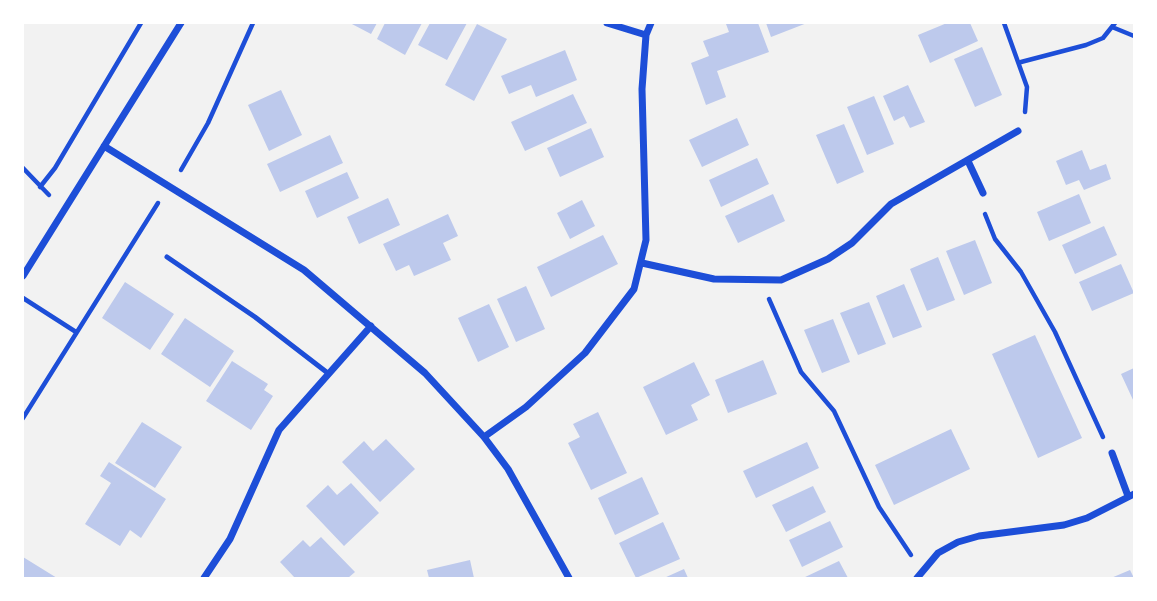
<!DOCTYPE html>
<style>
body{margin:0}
#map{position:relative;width:1157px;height:601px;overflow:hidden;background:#f2f2f2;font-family:Karla,sans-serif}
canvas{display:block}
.frame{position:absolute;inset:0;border:24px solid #fff;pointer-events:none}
</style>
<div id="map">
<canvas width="1157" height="601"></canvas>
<div class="frame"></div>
</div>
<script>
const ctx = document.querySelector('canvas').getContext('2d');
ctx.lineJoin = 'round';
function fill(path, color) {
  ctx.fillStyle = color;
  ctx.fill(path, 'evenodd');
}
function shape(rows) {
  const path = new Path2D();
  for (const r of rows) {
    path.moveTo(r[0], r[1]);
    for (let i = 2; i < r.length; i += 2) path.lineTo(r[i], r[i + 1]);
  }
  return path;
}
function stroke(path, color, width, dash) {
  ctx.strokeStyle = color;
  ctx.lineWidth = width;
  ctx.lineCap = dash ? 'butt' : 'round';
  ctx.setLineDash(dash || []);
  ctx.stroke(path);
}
const building = shape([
 [350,23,377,23,371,34],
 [385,23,422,23,405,55,377,39],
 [430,23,467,23,447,60,418,45],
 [729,23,758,23,769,52,717,71,726,97,706,105,691,63,709,56,703,41,729,32,726,24],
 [766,23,807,23,771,37],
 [947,23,970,23,978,41,930,63,918,35],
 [477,24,507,39,474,101,445,85],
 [982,47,1002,95,975,107,954,59],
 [565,50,577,80,536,97,531,85,509,94,501,76],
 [908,85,925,122,910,128,904,116,894,121,883,96],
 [281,90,302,135,269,151,248,105],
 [573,94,587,123,525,151,511,122],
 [874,96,894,144,867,155,847,107],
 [737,118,749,145,702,167,689,140],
 [844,124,864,172,837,184,816,135],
 [591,128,604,157,560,177,547,148],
 [330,135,343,163,280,192,267,164],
 [1082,150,1090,170,1106,164,1111,179,1084,190,1079,180,1066,185,1056,161],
 [757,158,769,184,721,207,709,180],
 [347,172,359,198,317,218,305,191],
 [773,194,785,221,738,243,725,216],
 [1079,194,1091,223,1049,241,1037,212],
 [388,198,400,225,359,244,347,217],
 [582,200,595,226,570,239,557,213],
 [448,214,458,236,443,243,451,260,414,276,409,265,396,271,383,244],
 [1104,226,1117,255,1075,274,1062,245],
 [603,235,618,264,551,297,537,267],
 [975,240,992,283,964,295,946,251],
 [938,257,955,300,927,311,910,269],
 [1121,264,1134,293,1092,311,1079,282],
 [125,282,174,314,150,350,102,318],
 [904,284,922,327,893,338,876,296],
 [526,286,545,329,516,342,497,299],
 [869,302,886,344,858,355,840,313],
 [489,304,509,347,478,362,458,318],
 [185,318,234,351,210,387,161,354],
 [833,319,850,362,822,373,804,330],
 [1035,335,1082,438,1038,458,992,354],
 [763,360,777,394,728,413,715,380],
 [232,361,268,384,264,390,273,396,251,430,206,401],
 [694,362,710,395,691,405,698,420,666,435,643,387],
 [1134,368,1134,402,1121,374],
 [598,412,627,473,591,490,568,443,580,437,573,424],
 [142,422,182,447,155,488,115,463],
 [951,429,970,469,894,505,875,465],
 [386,439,415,469,380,502,342,462,364,441,373,451],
 [807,442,819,468,756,498,743,471],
 [109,462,166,499,141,538,130,530,120,546,85,524,111,483,100,476],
 [642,477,659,514,615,535,598,498],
 [351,483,379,513,344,546,306,506,328,485,337,495],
 [813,486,826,512,786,532,772,505],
 [830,521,843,547,802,567,789,540],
 [663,522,680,559,636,578,619,543],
 [321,537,355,572,348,578,295,578,280,562,303,540,310,547],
 [23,557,57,578,23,578],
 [470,560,474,578,429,578,427,570],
 [839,561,848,578,803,578],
 [684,569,688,578,664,578],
 [1130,570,1134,578,1111,578]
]);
const path = shape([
 [1004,23,1027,87,1025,112],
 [1112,27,1134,36],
 [1021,62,1086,45,1103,38,1115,23],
 [23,168,49,195],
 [181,170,208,123,253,23],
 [40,187,55,168,141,23],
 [985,214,995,239,1021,272,1055,332,1103,437],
 [23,298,76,332],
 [769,299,801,372,834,411,879,507,911,555],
 [23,418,158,203]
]);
const service = shape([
 [167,257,255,317,329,374]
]);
const minor = shape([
 [607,23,646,35],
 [104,146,304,270,425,373,484,437,508,469,569,578],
 [968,161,983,193],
 [642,263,714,279,781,280,828,259,852,243,891,204,1018,131],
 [23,276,181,23],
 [484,437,526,407,585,353,634,289,646,240,642,89,646,35,651,23],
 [1112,453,1128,496],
 [204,578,230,539,279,430,371,326],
 [917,578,938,553,958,542,979,536,1064,525,1087,518,1134,494]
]);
fill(building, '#bdc9ec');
stroke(path, '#1d4ed8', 4.5);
stroke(service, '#1d4ed8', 5);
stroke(minor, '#1d4ed8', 7);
</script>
